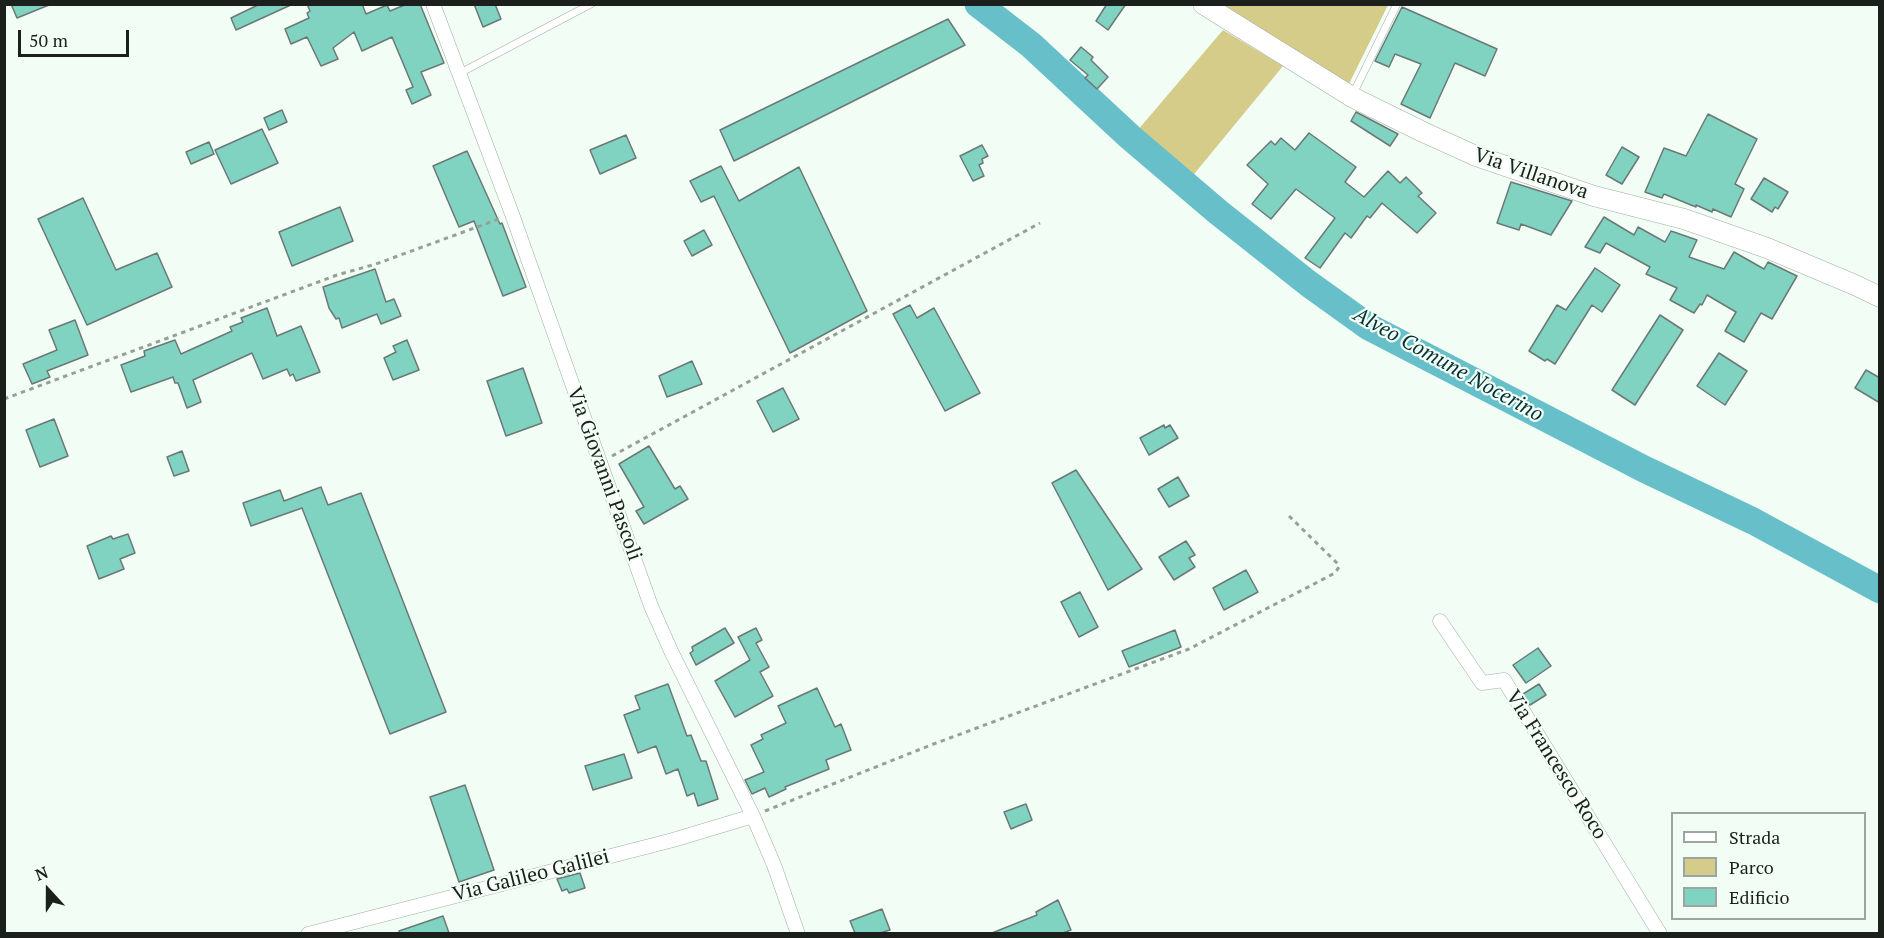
<!DOCTYPE html>
<style>
body{margin:0}
#map{position:relative;width:1884px;height:938px;overflow:hidden;background:#f2fef5;font-family:"PT Serif",serif}
canvas{display:block}
.frame{position:absolute;inset:0;border:6px solid #1c201d;pointer-events:none}
.legend{position:absolute;left:1671px;top:812px;width:195px;height:108px;box-sizing:border-box;background:#f2fef5;border:2px solid #9ca59f;margin:0;padding:8px 10px;list-style:none;font-size:18px;color:#1c201d}
.legend li{display:flex;align-items:center;gap:12px;height:30px}
.legend b{width:30px;border:2px solid #9ca59f}
.north{position:absolute;left:18px;top:860px;width:60px;height:60px;-webkit-text-stroke:4px #f2fef5;paint-order:stroke;rotate:339deg;font-size:16px;font-weight:700;line-height:24px;text-align:center;color:#1c201d}
.north::after{content:'';display:block;margin:auto;width:21px;height:27px;background:#1c201d;clip-path:polygon(50% 0,100% 100%,50% 72%,0 100%)}
.scale{position:absolute;left:18px;top:30px;width:111px;height:27px;box-sizing:border-box;border:3px solid #1c201d;border-top:0;padding-left:8px;font-size:18px;line-height:21px;white-space:nowrap;color:#1c201d;-webkit-text-stroke:4px #f2fef5;paint-order:stroke}
</style>
<div id="map">
<canvas width="1884" height="938"></canvas>
<div class="frame"></div>
<ul class="legend">
<li><b style="height:8px;background:#fff"></b>Strada</li>
<li><b style="height:16px;background:#d5cc8a"></b>Parco</li>
<li><b style="height:16px;background:#80d3c1"></b>Edificio</li>
</ul>
<div class="north">N</div>
<div class="scale">50 m</div>
</div>
<script>
const ctx = document.querySelector('canvas').getContext('2d');
ctx.lineJoin = 'round';
function fill(path, color) {
  ctx.fillStyle = color;
  ctx.fill(path, 'evenodd');
}
function shape(rows) {
  const path = new Path2D();
  for (const r of rows) {
    path.moveTo(r[0], r[1]);
    for (let i = 2; i < r.length; i += 2) path.lineTo(r[i], r[i + 1]);
  }
  return path;
}
function stroke(path, color, width, dash) {
  ctx.strokeStyle = color;
  ctx.lineWidth = width;
  ctx.lineCap = dash ? 'butt' : 'round';
  ctx.setLineDash(dash || []);
  ctx.stroke(path);
}
function write(font, color, halo, rows, align = 'center') {
  ctx.font = font + ' "PT Serif",serif';
  ctx.lineWidth = 4.5;
  ctx.setLineDash([]);
  ctx.textBaseline = 'middle';
  ctx.strokeStyle = halo;
  ctx.fillStyle = color;
  for (const [text, x, y, turn = 0] of rows) {
    ctx.save();
    ctx.translate(x, y);
    ctx.rotate((+turn || 0) * Math.PI / 180);
    ctx.textAlign = isNaN(turn) ? turn : align;
    if (halo) ctx.strokeText(text, 0, 0);
    ctx.fillText(text, 0, 0);
    ctx.restore();
  }
}
const green = shape([
 [1220,5,1388,5,1349,84],
 [1223,30,1283,66,1190,179,1137,131]
]);
const river = shape([
 [978,4,1031,45,1130,137,1218,212,1309,284,1369,327,1644,469,1753,521,1880,590]
]);
const building = shape([
 [11,4,49,4,49,5,17,18,11,4],
 [260,4,293,4,236,30,231,18,260,4],
 [307,4,362,4,366,14,387,5,390,11,407,4,420,4,444,63,421,72,431,95,412,104,406,90,413,87,392,37,362,51,354,32,333,48,338,59,321,66,307,37,291,44,285,29,309,18,307,13,310,11,307,4],
 [474,4,495,4,501,19,483,27,474,4],
 [1107,4,1126,4,1108,30,1096,21,1107,4],
 [1402,7,1497,49,1485,76,1455,63,1430,118,1401,104,1421,64,1395,54,1389,67,1375,61,1402,7],
 [948,19,965,45,734,161,720,130,948,19],
 [1081,47,1093,57,1091,60,1108,77,1097,89,1085,78,1088,75,1070,60,1081,47],
 [282,110,287,122,269,130,264,118,282,110],
 [1356,112,1398,134,1390,146,1351,121,1356,112],
 [1708,114,1757,139,1735,184,1744,189,1731,217,1713,209,1712,212,1696,205,1696,207,1664,194,1662,198,1645,192,1664,148,1686,156,1708,114],
 [262,129,278,163,231,184,215,150,262,129],
 [1309,133,1356,167,1345,182,1364,197,1388,171,1400,183,1406,177,1422,193,1418,196,1436,213,1417,233,1382,203,1370,218,1367,216,1351,238,1345,233,1320,268,1305,258,1335,218,1296,189,1271,219,1252,204,1268,184,1247,165,1271,141,1275,145,1281,138,1295,150,1309,133],
 [626,135,636,158,600,174,590,150,626,135],
 [209,142,214,154,191,164,186,152,209,142],
 [982,145,988,156,982,159,983,163,979,165,984,176,973,181,960,156,982,145],
 [1622,147,1639,157,1622,184,1606,175,1622,147],
 [467,151,500,224,502,223,526,287,503,296,474,221,459,227,433,166,467,151],
 [721,166,739,201,799,167,867,311,790,353,714,196,701,202,690,181,721,166],
 [1764,178,1788,192,1778,209,1775,207,1772,212,1751,199,1764,178],
 [1511,182,1572,201,1551,235,1521,224,1519,230,1497,223,1511,182],
 [83,198,116,270,157,253,172,287,87,325,38,219,83,198],
 [340,207,353,241,292,266,279,232,340,207],
 [1604,217,1634,235,1638,227,1665,242,1671,231,1697,240,1689,257,1724,269,1734,252,1764,269,1768,262,1797,276,1772,319,1761,313,1744,342,1725,331,1736,312,1707,295,1702,305,1700,304,1694,313,1670,300,1677,288,1646,274,1650,267,1606,243,1600,253,1585,247,1604,217],
 [704,230,712,245,692,256,684,241,704,230],
 [1595,268,1620,285,1602,312,1592,305,1555,364,1547,359,1545,361,1529,351,1557,305,1566,310,1595,268],
 [375,269,386,302,394,299,401,316,381,324,377,314,342,328,339,318,336,319,329,308,323,287,375,269],
 [910,305,917,318,934,308,980,393,945,411,893,314,910,305],
 [267,308,277,336,301,326,320,372,296,381,293,374,290,376,287,369,263,379,252,353,193,380,201,402,187,408,178,383,175,383,173,377,131,392,121,365,145,356,144,351,175,340,181,354,232,331,230,327,243,322,241,318,267,308],
 [1660,315,1683,330,1635,405,1612,390,1660,315],
 [75,320,88,355,47,371,50,377,32,384,23,364,57,350,49,330,75,320],
 [407,340,419,370,393,380,384,358,396,352,393,346,407,340],
 [1719,353,1747,371,1725,405,1697,386,1719,353],
 [692,361,702,384,667,397,659,376,692,361],
 [523,368,542,423,506,436,487,381,523,368],
 [1866,370,1880,378,1880,403,1855,388,1866,370],
 [783,388,799,419,773,432,757,401,783,388],
 [54,419,68,456,40,467,26,430,54,419],
 [1164,425,1165,428,1170,425,1178,438,1149,455,1140,438,1164,425],
 [649,446,675,489,680,486,688,499,644,524,636,511,644,507,619,464,649,446],
 [182,451,189,471,174,476,167,457,182,451],
 [1076,470,1142,569,1108,590,1052,483,1076,470],
 [1178,477,1189,496,1169,507,1158,489,1178,477],
 [321,487,328,505,361,493,446,712,390,734,302,508,251,526,243,503,280,490,284,501,321,487],
 [128,534,135,553,120,559,124,569,99,579,87,546,111,536,113,539,128,534],
 [1186,541,1195,555,1189,558,1195,567,1174,580,1159,557,1186,541],
 [1246,570,1258,592,1224,610,1213,588,1246,570],
 [1080,592,1098,627,1079,637,1061,602,1080,592],
 [725,628,734,643,696,665,690,653,693,651,692,647,725,628],
 [756,628,762,640,756,643,769,667,760,672,773,696,735,717,715,681,750,660,738,637,756,628],
 [1175,630,1181,647,1129,667,1122,651,1175,630],
 [1538,648,1551,666,1526,683,1513,665,1538,648],
 [668,684,687,736,691,735,701,761,706,761,718,799,698,806,694,793,687,796,678,769,666,774,656,746,638,753,624,715,640,709,635,696,668,684],
 [1539,684,1546,695,1530,705,1523,694,1539,684],
 [817,688,835,727,841,724,851,750,826,760,829,769,785,787,786,789,769,797,765,788,752,794,745,780,764,772,751,745,763,739,761,735,786,723,778,706,817,688],
 [624,754,632,778,593,790,585,766,624,754],
 [465,785,494,870,459,882,430,797,465,785],
 [1026,804,1032,820,1011,829,1004,812,1026,804],
 [580,873,585,888,569,893,567,889,562,891,557,879,580,873],
 [1058,900,1071,930,1063,933,992,933,1037,915,1036,912,1058,900],
 [882,909,890,930,880,933,855,933,850,921,882,909],
 [443,916,449,933,399,933,399,931,443,916]
]);
const path = shape([
 [4,399,337,275,376,264,499,219],
 [612,456,1040,223],
 [765,811,931,745,1189,649,1335,573,1339,567,1338,564,1287,514]
]);
const service = shape([
 [460,73,591,4],
 [1353,94,1397,4]
]);
const minor = shape([
 [433,4,512,214,651,606,671,651,753,816,774,865,798,934],
 [1440,621,1482,683,1504,680,1660,934],
 [308,934,673,840,753,816]
]);
const secondary = shape([
 [1203,4,1352,97,1423,132,1476,156,1594,196,1684,219,1767,248,1855,285,1880,297]
]);
const streetNames = [
 ["Via Villanova",1531,174,19],
 ["Via Giovanni Pascoli",604,474,70],
 ["Via Francesco Roco",1556,765,58],
 ["Via Galileo Galilei",531,876,-14]
];
const waterNames = [
 ["Alveo Comune Nocerino",1448,365,29]
];
fill(green, '#d5cc8a');
stroke(river, '#67bfc9', 27);
fill(building, '#80d3c1');
stroke(building, '#6b7976', 1.5);
stroke(service, '#a1ada4', 8);
stroke(minor, '#a1ada4', 15);
stroke(secondary, '#a1ada4', 21);
stroke(path, '#979f99', 3, [4.5, 4.5]);
stroke(service, '#fff', 7);
stroke(minor, '#fff', 14);
stroke(secondary, '#fff', 20);
write('20px', '#1c201d', '#f2fef5', streetNames);
write('italic 21px', '#043135', '#f2fef5', waterNames);
</script>
